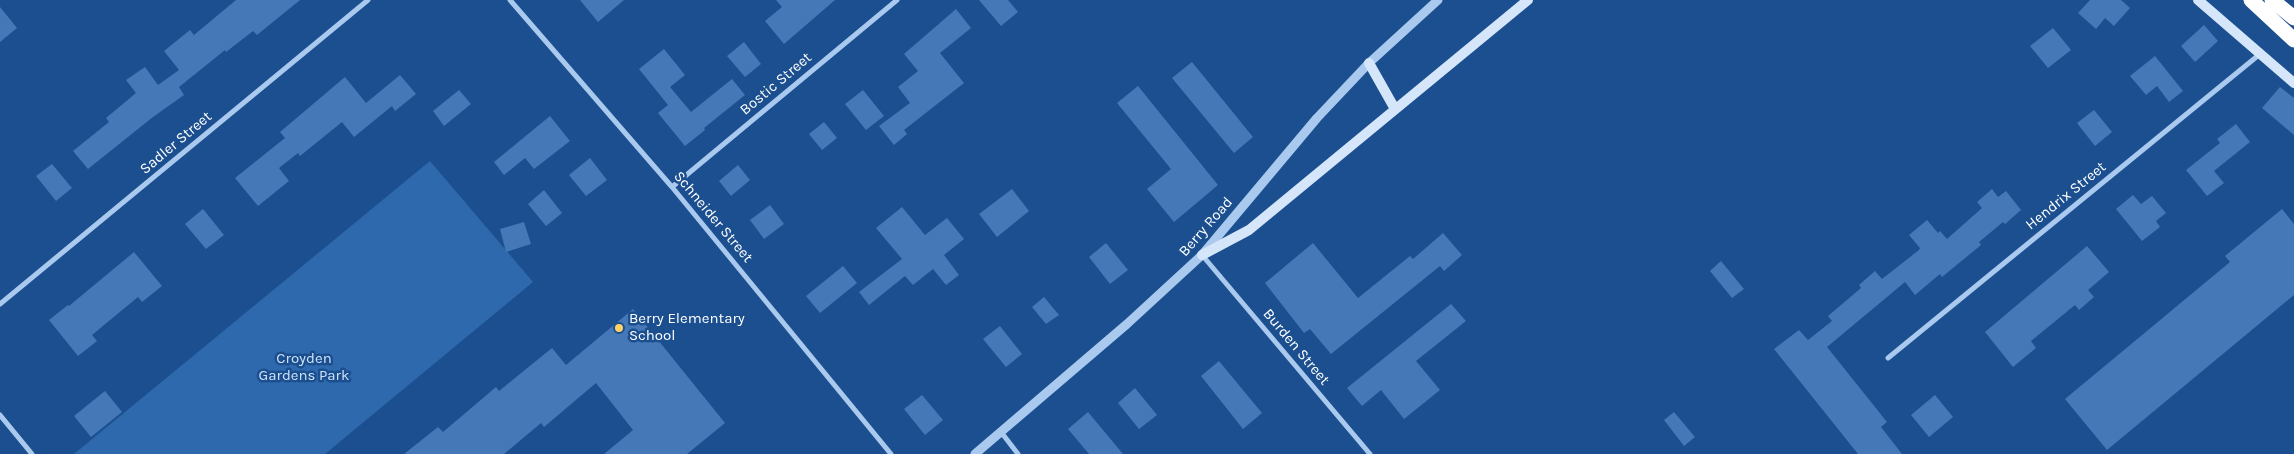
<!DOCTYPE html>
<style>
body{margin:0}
canvas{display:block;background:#1b4f8f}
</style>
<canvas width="2294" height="454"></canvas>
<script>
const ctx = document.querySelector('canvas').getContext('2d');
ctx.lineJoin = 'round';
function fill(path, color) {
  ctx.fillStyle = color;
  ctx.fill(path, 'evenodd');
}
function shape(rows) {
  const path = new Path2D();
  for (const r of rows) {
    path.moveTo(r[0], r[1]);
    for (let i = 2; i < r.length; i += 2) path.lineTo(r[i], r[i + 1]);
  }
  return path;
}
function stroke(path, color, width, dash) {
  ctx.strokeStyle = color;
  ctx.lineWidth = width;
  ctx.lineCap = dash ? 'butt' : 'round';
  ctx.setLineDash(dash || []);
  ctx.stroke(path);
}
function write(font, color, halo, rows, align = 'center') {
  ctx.font = font + ' Karla,sans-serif';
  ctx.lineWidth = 5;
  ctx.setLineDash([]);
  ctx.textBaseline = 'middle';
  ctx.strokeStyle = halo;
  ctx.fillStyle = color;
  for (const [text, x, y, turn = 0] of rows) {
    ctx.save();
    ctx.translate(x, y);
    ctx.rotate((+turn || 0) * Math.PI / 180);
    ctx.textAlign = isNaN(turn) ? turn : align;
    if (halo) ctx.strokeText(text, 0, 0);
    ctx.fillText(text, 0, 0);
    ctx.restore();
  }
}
const green = shape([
 [430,161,533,282,325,454,74,454]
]);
const building = shape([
 [236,0,300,0,257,35,253,31,226,52,225,50,179,87,184,95,153,117,88,169,73,151,109,122,106,118,136,93,126,80,145,67,158,85,179,70,164,51,190,30,194,35],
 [580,0,624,0,598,22],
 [776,0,835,0,784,44,765,21,782,7],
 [979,0,1008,0,1018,12,1001,26],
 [2090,0,2121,0,2130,8,2114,26,2105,18,2096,29,2078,13],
 [0,7,17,28,0,42],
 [956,9,971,28,940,53,964,83,904,130,907,134,894,145,879,126,910,103,898,87,918,71,904,54],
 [2204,25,2218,41,2195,62,2181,46],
 [2053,28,2071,50,2048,68,2030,46],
 [744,42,761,64,745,77,727,56],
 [664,49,685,75,670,87,691,112,732,79,745,95,704,128,705,130,685,146,658,113,668,105,639,69],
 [2155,56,2183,91,2169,102,2157,86,2146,95,2130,76],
 [1192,62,1253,137,1234,153,1172,78],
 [400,75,416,94,395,111,392,106,354,137,342,122,300,156,298,153,279,168,289,181,258,206,235,178,285,138,280,132,345,77,366,103],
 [1138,86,1218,185,1174,222,1147,189,1171,169,1117,103],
 [2280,87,2294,98,2294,135,2262,108],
 [459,90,471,104,444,126,433,111],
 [863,90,884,116,866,130,845,104],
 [2094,110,2112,132,2095,146,2077,123],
 [550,116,570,141,534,169,525,158,504,175,494,162],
 [824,122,837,138,822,150,809,134],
 [2236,124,2250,142,2214,171,2224,183,2207,196,2186,170,2220,143,2217,139],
 [590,158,607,180,586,196,569,175],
 [52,164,72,188,56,201,36,176],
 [738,165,750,180,731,196,719,181],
 [1012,189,1029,211,997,237,979,214],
 [1992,189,1998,197,2006,191,2021,210,2005,224,2003,222,1979,242,1981,245,1942,277,1940,274,1915,295,1905,282,1827,347,1887,422,1881,427,1902,454,1858,454,1774,349,1799,330,1808,340,1832,321,1828,316,1861,288,1859,285,1875,271,1882,279,1919,250,1920,248,1909,235,1927,220,1938,233,1940,231,1947,239,1982,208,1977,202],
 [544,190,562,213,546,226,528,204],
 [2133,195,2141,204,2152,196,2166,213,2156,221,2160,227,2142,241,2116,209],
 [770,205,784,224,764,239,750,220],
 [902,207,925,235,947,218,964,239,944,255,959,275,946,285,933,269,913,285,905,276,869,305,859,292,902,259,876,228],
 [203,209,224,235,206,249,185,224],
 [2282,209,2294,224,2294,295,2107,450,2065,399,2230,262,2225,256],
 [524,222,531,244,506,252,500,229],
 [1443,233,1462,255,1444,271,1440,266,1331,354,1310,329,1304,333,1265,283,1313,243,1358,298,1410,256,1413,259],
 [1106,243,1128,270,1110,284,1089,257],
 [2087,246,2109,272,2088,290,2094,297,2079,310,2075,305,2031,341,2036,348,2013,367,1985,332],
 [134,252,162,286,142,302,138,297,92,335,97,341,78,356,49,320,68,305,69,306],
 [1721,261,1744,289,1732,298,1710,271],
 [843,266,857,283,820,313,806,296],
 [1044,297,1059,315,1046,324,1032,307],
 [1451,304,1466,321,1416,361,1440,390,1404,419,1381,390,1362,406,1347,388],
 [633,309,725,423,687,454,604,454,633,430,596,383,544,427,541,423,504,454,404,454,438,427,443,432,496,387,499,391,552,348,566,365],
 [1000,326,1022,354,1006,367,983,339],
 [1219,361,1262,413,1243,429,1201,376],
 [1135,388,1157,415,1139,429,1118,403],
 [105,391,122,412,91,437,74,416],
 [922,395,943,420,925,435,904,409],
 [1935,395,1953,417,1929,437,1911,415],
 [1088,412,1123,454,1089,454,1068,429],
 [1674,412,1695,437,1684,446,1664,420]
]);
const minor = shape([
 [510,0,672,187,891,454],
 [672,187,897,0],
 [1202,255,1370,454],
 [0,304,368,0],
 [1888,358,2260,54],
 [0,415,32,454],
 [1001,432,1018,454]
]);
const tertiary = shape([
 [975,454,1127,324,1202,255,1317,118,1369,63,1438,0]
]);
const secondary = shape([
 [2198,0,2294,83],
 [1369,63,1395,109],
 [1202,255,1249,230,1528,0]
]);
const motorway = shape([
 [2251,0,2294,40],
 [2272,0,2294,18]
]);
const markers = [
 [619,328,5,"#ffd166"]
];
const streetNames = [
 ["Bostic Street",776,84,-40],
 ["Sadler Street",176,143,-40],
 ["Hendrix Street",2066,196,-39],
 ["Schneider Street",713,217,50],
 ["Berry Road",1206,227,-49],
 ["Burden Street",1296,347,50]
];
const poiNames = [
 ["Berry Elementary",629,319],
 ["School",629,336]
];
const parkNames = [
 ["Croyden",304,359],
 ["Gardens Park",304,376]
];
fill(green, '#2e69ad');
fill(building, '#4478b7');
stroke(minor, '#a9c9ee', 5);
stroke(tertiary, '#a9c9ee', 9);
stroke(secondary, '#d6e6fa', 10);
stroke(motorway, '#fff', 15);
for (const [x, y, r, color] of markers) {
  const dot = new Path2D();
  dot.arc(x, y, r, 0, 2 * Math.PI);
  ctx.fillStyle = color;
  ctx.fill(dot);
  stroke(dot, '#1b4f8f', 2);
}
write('15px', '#fff', '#1b4f8f', streetNames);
write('15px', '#fff', '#1b4f8f', poiNames, 'left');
write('15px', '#cfe3fa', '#1b4f8f', parkNames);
</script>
